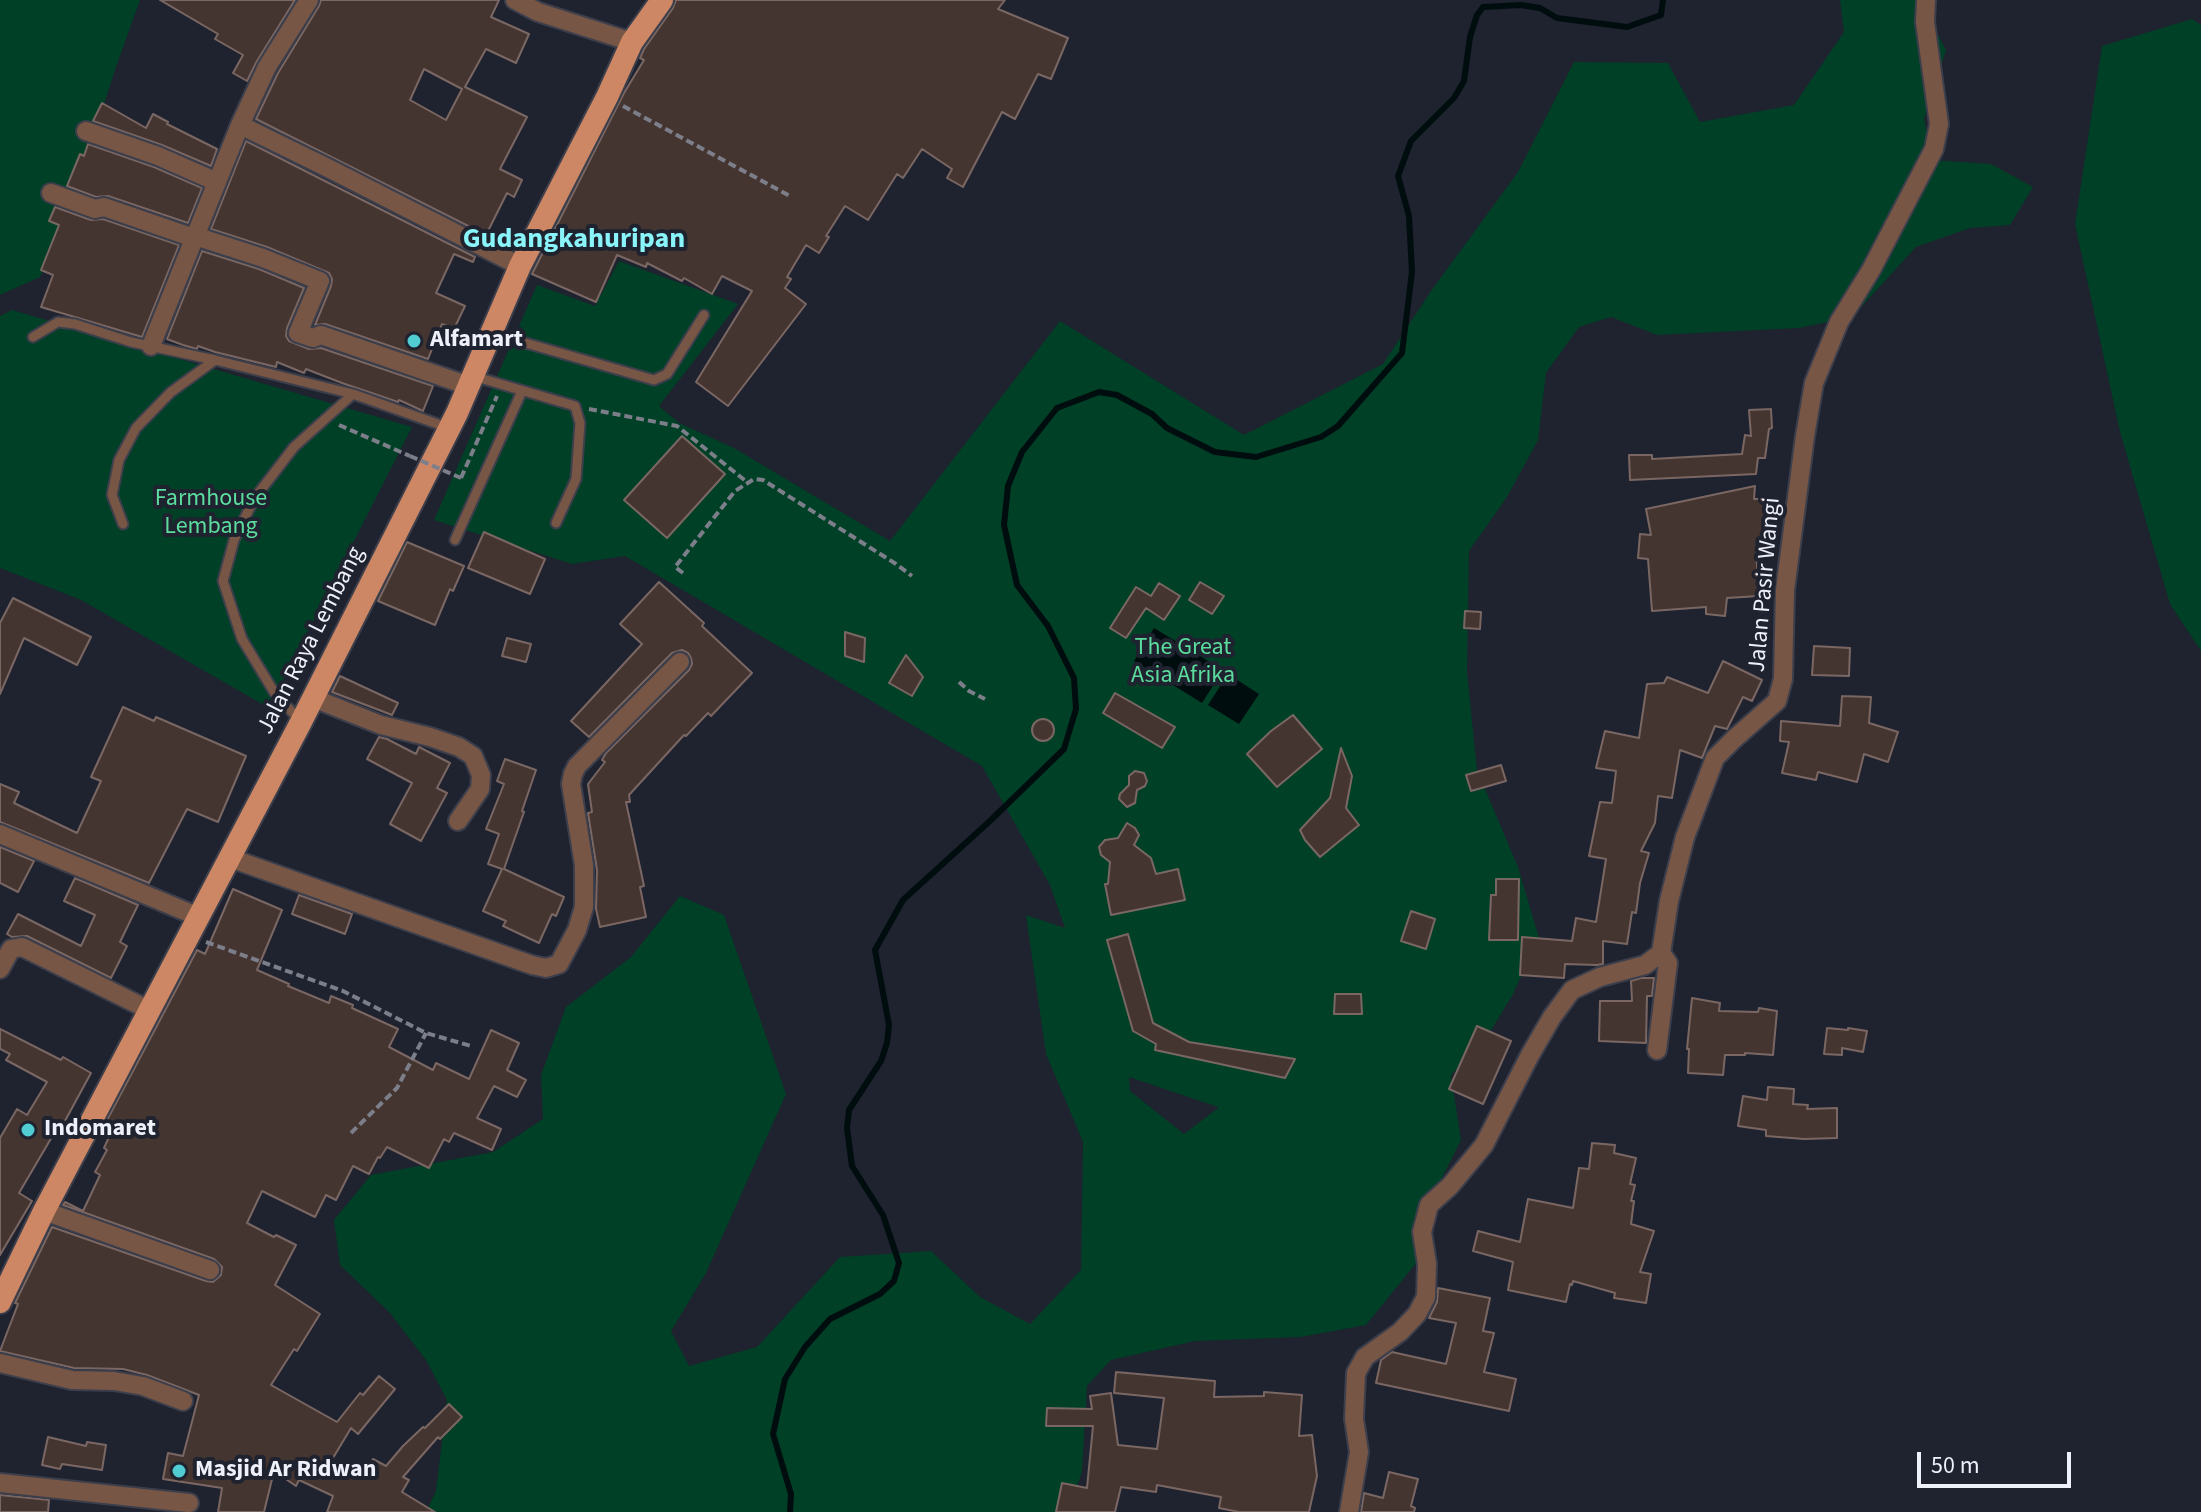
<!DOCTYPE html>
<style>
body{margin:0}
#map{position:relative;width:2201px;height:1512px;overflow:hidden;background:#1f222f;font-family:"Source Sans 3",sans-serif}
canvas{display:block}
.scale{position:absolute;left:1917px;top:1452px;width:154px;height:36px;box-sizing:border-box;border:4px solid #eef0fa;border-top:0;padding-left:10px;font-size:24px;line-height:28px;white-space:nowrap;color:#eef0fa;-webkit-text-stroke:6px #1f222f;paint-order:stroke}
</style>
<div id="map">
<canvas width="2201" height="1512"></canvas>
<div class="scale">50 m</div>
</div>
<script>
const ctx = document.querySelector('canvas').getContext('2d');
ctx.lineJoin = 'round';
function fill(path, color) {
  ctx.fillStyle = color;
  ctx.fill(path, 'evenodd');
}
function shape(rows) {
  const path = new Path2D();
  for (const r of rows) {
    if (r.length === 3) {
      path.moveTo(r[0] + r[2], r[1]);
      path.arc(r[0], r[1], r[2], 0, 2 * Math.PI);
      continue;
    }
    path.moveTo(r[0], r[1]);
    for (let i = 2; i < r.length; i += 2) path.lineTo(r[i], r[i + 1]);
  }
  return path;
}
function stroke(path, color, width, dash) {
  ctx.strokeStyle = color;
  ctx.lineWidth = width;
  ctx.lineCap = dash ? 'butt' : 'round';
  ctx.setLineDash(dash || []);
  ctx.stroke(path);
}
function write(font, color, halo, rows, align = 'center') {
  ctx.font = font + ' "Source Sans 3",sans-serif';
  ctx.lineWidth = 8;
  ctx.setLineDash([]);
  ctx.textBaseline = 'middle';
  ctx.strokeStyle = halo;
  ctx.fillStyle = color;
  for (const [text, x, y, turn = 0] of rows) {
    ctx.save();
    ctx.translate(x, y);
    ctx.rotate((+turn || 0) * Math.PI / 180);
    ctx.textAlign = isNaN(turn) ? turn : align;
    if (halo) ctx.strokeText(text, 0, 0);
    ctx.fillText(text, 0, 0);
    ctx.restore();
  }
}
const green = shape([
 [0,0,140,0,116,67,66,221,40,277,0,295],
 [1840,0,1919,0,1946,50,1924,119,1932,160,1991,164,2033,187,2010,225,1970,228,1916,247,1852,317,1799,328,1657,335,1611,317,1579,327,1546,373,1538,440,1507,497,1469,551,1467,672,1477,770,1518,867,1539,938,1512,996,1488,1035,1451,1075,1461,1140,1440,1182,1422,1256,1366,1325,1301,1337,1195,1341,1111,1360,1087,1386,1082,1472,1068,1512,426,1512,436,1491,447,1400,426,1360,390,1313,340,1265,334,1220,371,1175,493,1152,543,1119,541,1075,566,1007,631,957,680,896,724,915,786,1094,706,1273,671,1331,689,1366,757,1347,840,1257,931,1251,980,1297,1030,1324,1081,1270,1083,1142,1046,1054,1026,915,1065,928,1050,885,982,766,625,556,572,564,434,520,537,285,595,306,619,261,738,304,659,406,679,423,734,448,890,541,1060,321,1244,435,1383,364,1431,291,1518,172,1574,62,1668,63,1700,122,1794,105,1844,32],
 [1129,1077,1218,1107,1218,1108,1184,1134,1130,1091],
 [2192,19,2201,25,2201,651,2170,604,2120,432,2075,224,2102,46],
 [12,310,412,427,269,708,81,600,0,568,0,316]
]);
const water = shape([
 [1154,628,1223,670,1202,703,1134,661],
 [1228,674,1259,694,1239,724,1208,705]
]);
const stream = shape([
 [790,1512,791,1494,773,1434,785,1379,805,1347,830,1319,880,1294,894,1281,899,1263,883,1215,852,1166,847,1128,849,1110,881,1061,887,1043,889,1025,875,950,903,900,991,820,1064,749,1076,709,1074,678,1048,626,1017,585,1004,525,1008,486,1022,452,1057,408,1099,392,1117,395,1152,414,1167,428,1215,452,1256,457,1321,437,1338,426,1402,353,1412,272,1409,216,1398,176,1411,141,1454,98,1464,81,1470,37,1477,15,1483,7,1521,5,1540,8,1557,18,1627,27,1661,15,1663,0]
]);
const building = shape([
 [160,0,295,0,257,61,247,81,233,73,243,55,215,39,218,34,160,0],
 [321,0,499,0,491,17,529,34,516,63,486,49,465,87,527,117,500,169,522,180,514,197,507,193,486,235,256,119,278,73,319,6,321,0],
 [424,69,462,89,446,120,410,100,424,69],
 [676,0,1005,0,998,9,1068,38,1051,79,1038,74,1015,119,1002,112,963,187,947,178,952,169,922,149,903,178,897,174,868,220,845,206,826,236,829,237,819,253,806,245,787,277,791,279,785,288,806,304,728,406,696,382,752,291,722,276,712,294,684,278,682,281,647,263,646,267,617,255,596,302,532,274,624,93,644,60,640,58,644,49,673,8,676,0],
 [102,103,146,128,153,114,168,122,167,124,217,149,211,166,162,145,93,121,102,103],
 [246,141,475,257,473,262,454,254,436,293,465,306,454,329,442,324,428,359,325,324,315,325,331,286,332,279,329,273,267,247,211,229,246,141],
 [88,144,154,167,202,188,188,223,108,196,96,197,67,186,80,154,84,156,88,144],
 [55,207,91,220,103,219,179,245,142,337,41,307,53,275,41,270,59,225,49,221,55,207],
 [202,251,259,269,304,288,287,328,286,336,289,341,309,349,321,348,433,386,423,411,399,400,398,402,342,383,306,369,304,373,277,362,276,367,215,352,198,346,197,349,183,345,167,339,202,251],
 [1771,409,1772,428,1769,429,1765,458,1758,458,1756,474,1630,480,1629,455,1652,455,1652,459,1742,454,1745,435,1751,436,1749,410,1771,409],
 [682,436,725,474,667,538,624,500,682,436],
 [1755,486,1754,499,1766,499,1765,527,1770,528,1767,551,1756,550,1759,596,1727,598,1725,616,1706,614,1706,607,1652,611,1648,559,1638,558,1640,534,1651,535,1646,509,1755,486],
 [484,532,545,559,530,594,468,568,484,532],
 [407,542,464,566,453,591,450,589,435,625,378,601,407,542],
 [659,582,704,623,702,626,752,673,711,716,708,713,686,736,684,735,629,795,630,802,626,802,644,886,640,887,646,917,600,927,596,909,597,870,588,813,592,812,588,784,605,762,602,760,606,753,689,670,692,664,691,658,688,653,682,650,672,653,589,737,571,721,642,644,620,624,659,582],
 [1200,582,1224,596,1212,614,1189,600,1200,582],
 [1159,583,1180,596,1164,620,1146,608,1126,638,1110,628,1136,587,1151,596,1159,583],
 [13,598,91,637,77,665,24,638,0,694,0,623,13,598],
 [1465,611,1481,612,1480,629,1464,628,1465,611],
 [845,632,865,638,864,662,845,656,845,632],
 [507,638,531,644,526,662,502,656,507,638],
 [1814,646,1850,648,1849,676,1812,675,1814,646],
 [906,655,923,677,912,696,889,683,906,655],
 [1723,661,1762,680,1752,701,1743,697,1727,729,1715,726,1702,758,1680,750,1672,798,1658,796,1655,823,1641,851,1649,853,1640,883,1636,913,1632,912,1627,944,1603,941,1603,964,1597,965,1565,964,1564,978,1520,975,1522,937,1572,941,1576,918,1596,922,1606,859,1589,856,1600,802,1612,803,1616,771,1596,768,1605,731,1639,738,1647,684,1664,683,1667,677,1708,693,1723,661],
 [340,676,398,703,392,715,332,692,340,676],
 [1115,693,1175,727,1162,748,1103,713,1115,693],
 [1842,696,1871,697,1869,723,1898,732,1888,762,1864,754,1857,782,1818,772,1816,780,1782,773,1789,742,1780,741,1781,721,1840,726,1842,696],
 [123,707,154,721,156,717,246,756,218,822,187,809,149,883,0,822,0,784,19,792,14,803,77,833,101,781,91,777,123,707],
 [1293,715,1322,749,1277,787,1247,754,1271,731,1293,715],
 [1043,730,11],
 [379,737,387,739,416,754,419,747,450,763,437,788,447,793,421,841,390,824,412,783,367,759,379,737],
 [1341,748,1352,776,1346,808,1359,825,1320,857,1305,840,1300,830,1330,798,1341,748],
 [505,759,536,770,522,811,524,812,504,869,564,897,556,916,552,914,539,943,503,926,506,921,483,911,502,869,488,864,499,834,486,829,504,784,497,781,505,759],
 [1501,765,1506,781,1471,791,1466,775,1501,765],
 [1135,771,1144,773,1147,781,1145,786,1137,790,1135,803,1127,807,1119,799,1120,794,1129,785,1129,776,1135,771],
 [1127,823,1135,828,1139,835,1134,845,1151,858,1156,874,1178,869,1185,900,1111,915,1105,884,1108,884,1110,862,1101,855,1099,847,1105,840,1118,838,1127,823],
 [0,847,34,861,18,892,0,883,0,847],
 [75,878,138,905,120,942,127,946,111,978,27,936,12,937,7,934,18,914,81,946,95,915,64,901,75,878],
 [1496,879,1519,879,1518,940,1489,940,1491,895,1496,895,1496,879],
 [233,889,282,910,257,970,289,984,288,986,329,1003,331,996,353,1005,352,1008,398,1029,389,1047,433,1070,436,1063,469,1079,491,1030,519,1043,507,1070,526,1080,517,1097,494,1086,477,1118,501,1129,492,1150,454,1133,449,1142,444,1139,429,1168,387,1147,380,1158,378,1157,369,1174,353,1166,336,1200,326,1195,315,1217,262,1191,247,1223,274,1237,276,1235,296,1245,275,1285,320,1314,297,1351,294,1349,271,1385,337,1422,360,1393,363,1395,379,1376,395,1389,358,1434,351,1428,330,1463,361,1477,373,1459,386,1466,403,1446,423,1427,425,1428,449,1404,462,1417,440,1439,438,1437,403,1477,409,1480,402,1492,435,1512,327,1512,333,1496,299,1480,296,1486,274,1471,264,1512,218,1512,222,1488,163,1479,168,1453,183,1456,199,1395,147,1375,123,1369,74,1368,0,1351,18,1304,15,1303,52,1227,206,1281,213,1282,221,1275,222,1267,214,1259,63,1205,65,1202,83,1211,100,1175,95,1172,107,1150,104,1148,114,1126,106,1122,197,950,205,954,233,889],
 [299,895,352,914,345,934,292,914,299,895],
 [1411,911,1435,919,1426,949,1401,941,1411,911],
 [1128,934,1153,1023,1189,1042,1295,1059,1285,1078,1155,1050,1156,1044,1133,1031,1107,940,1128,934],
 [1641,978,1654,978,1652,996,1647,996,1646,1043,1599,1041,1600,1001,1632,1001,1631,981,1641,978],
 [1335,994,1361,994,1362,1014,1334,1014,1335,994],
 [1692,998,1720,1003,1719,1011,1758,1012,1759,1008,1777,1011,1773,1055,1745,1053,1745,1055,1725,1055,1723,1075,1688,1073,1689,1049,1687,1049,1692,998],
 [1477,1026,1511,1041,1483,1104,1449,1089,1477,1026],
 [1827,1028,1848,1030,1848,1028,1867,1031,1863,1052,1842,1048,1842,1055,1824,1054,1827,1028],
 [0,1029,61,1060,63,1057,91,1073,59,1132,56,1130,19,1193,32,1201,0,1255,0,1138,17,1109,27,1115,47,1082,6,1060,10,1054,0,1049,0,1029],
 [1768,1087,1794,1089,1793,1104,1808,1105,1807,1109,1837,1108,1837,1138,1804,1139,1766,1136,1766,1130,1738,1126,1743,1096,1767,1100,1768,1087],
 [1592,1143,1615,1145,1614,1153,1636,1158,1630,1184,1635,1185,1631,1201,1634,1201,1631,1224,1654,1231,1640,1272,1651,1274,1646,1303,1614,1298,1615,1293,1573,1281,1572,1285,1570,1284,1566,1302,1508,1290,1513,1262,1473,1251,1478,1231,1520,1242,1528,1199,1573,1208,1579,1168,1589,1169,1592,1143],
 [1438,1288,1490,1298,1483,1331,1494,1333,1484,1372,1516,1379,1509,1411,1376,1383,1381,1360,1392,1352,1446,1364,1456,1323,1429,1318,1437,1302,1438,1288],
 [1116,1372,1215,1381,1214,1397,1264,1396,1264,1392,1302,1395,1299,1436,1312,1435,1317,1476,1309,1512,1239,1512,1219,1508,1221,1497,1157,1485,1156,1492,1121,1487,1115,1512,1056,1512,1062,1483,1087,1488,1093,1426,1046,1426,1047,1408,1092,1409,1090,1396,1111,1393,1118,1445,1157,1449,1164,1398,1114,1393,1116,1372],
 [48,1437,86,1446,87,1442,106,1445,102,1470,62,1464,60,1469,42,1465,48,1437],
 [1389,1472,1418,1479,1411,1506,1415,1508,1414,1512,1361,1512,1364,1493,1383,1498,1389,1472],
 [0,1495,49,1500,48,1512,0,1512,0,1495]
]);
const path = shape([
 [623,106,790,196],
 [589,409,677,426,747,482],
 [339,425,410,456],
 [461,478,497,396],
 [683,573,675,567,735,491,754,479,763,480,896,564,912,576],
 [959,682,969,691,985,699],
 [206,942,343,991,426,1033,471,1046],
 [351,1133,397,1088,426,1033]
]);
const service = shape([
 [491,333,654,380,667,374,704,315],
 [33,337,58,322,75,324,131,342,215,360,353,394,449,428],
 [473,376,575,406,580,423,576,479,556,523],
 [123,524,112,495,119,460,136,428,171,392,215,360],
 [455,540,522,391],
 [301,722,274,692,242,639,223,581,234,540,254,499,294,447,353,394]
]);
const minor = shape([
 [515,0,538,12,632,42],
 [240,125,330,169,520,266],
 [86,131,158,156,217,182],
 [51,193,95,209,104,207,194,238],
 [195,236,263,258,320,281,298,333,313,338,321,335,469,386],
 [151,346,240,125,267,67,309,0],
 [313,698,381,725,430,737,459,747,473,756,481,775,480,789,458,821],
 [0,834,199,917],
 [230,858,532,965,546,968,559,964,577,930,584,907,584,865,571,784,573,774,577,766,680,662],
 [0,969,11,949,22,947,149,1010],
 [1657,1050,1668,963,1661,953],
 [44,1211,210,1270],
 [0,1363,72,1380,114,1381,143,1386,183,1401],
 [0,1483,189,1503],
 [1349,1512,1359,1452,1354,1419,1356,1373,1365,1357,1400,1332,1417,1314,1426,1297,1427,1264,1422,1232,1429,1205,1450,1186,1484,1145,1530,1055,1552,1017,1569,994,1572,990,1600,977,1645,965,1661,953,1669,901,1685,837,1715,758,1734,739,1777,701,1783,679,1785,590,1805,436,1814,383,1839,322,1871,270,1934,149,1939,124,1925,22,1926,0]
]);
const primary = shape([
 [0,1302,44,1211,301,722,457,413,520,266,607,97,632,42,662,0]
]);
const pathBridge = shape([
 [410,456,461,478]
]);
const markers = [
 [414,341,8,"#51ccd3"],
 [28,1130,8,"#51ccd3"],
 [179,1471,8,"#51ccd3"]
];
const poiNames = [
 ["Alfamart",430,341],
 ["Indomaret",44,1130],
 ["Masjid Ar Ridwan",195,1471]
];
const parkNames = [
 ["Farmhouse",211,500],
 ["Lembang",211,528],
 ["The Great",1183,649],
 ["Asia Afrika",1183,677]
];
const streetNames = [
 ["Jalan Pasir Wangi",1766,585,-85],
 ["Jalan Raya Lembang",312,641,-63]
];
const quarterNames = [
 ["Gudangkahuripan",574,241]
];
fill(green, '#004026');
fill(water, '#000d0e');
stroke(stream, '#000d0e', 6);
fill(building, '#453531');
stroke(building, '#7a6763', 2);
stroke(service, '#3c3f4b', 13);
stroke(minor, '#3c3f4b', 22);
stroke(primary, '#3c3f4b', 26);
stroke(path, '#7c7f8a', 4, [8, 4]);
stroke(service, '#785645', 9);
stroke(minor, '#785645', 18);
stroke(primary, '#cd8764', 22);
stroke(pathBridge, '#7c7f8a', 4, [8, 4]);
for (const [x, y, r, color] of markers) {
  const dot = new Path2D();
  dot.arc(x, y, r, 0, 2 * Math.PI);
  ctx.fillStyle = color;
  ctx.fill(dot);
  stroke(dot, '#1f222f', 3);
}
write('bold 24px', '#eef0fa', '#1f222f', poiNames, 'left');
write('24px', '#5bdd9e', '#1f222f', parkNames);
write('24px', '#eef0fa', '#1f222f', streetNames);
write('bold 28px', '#89f5fa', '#1f222f', quarterNames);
</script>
